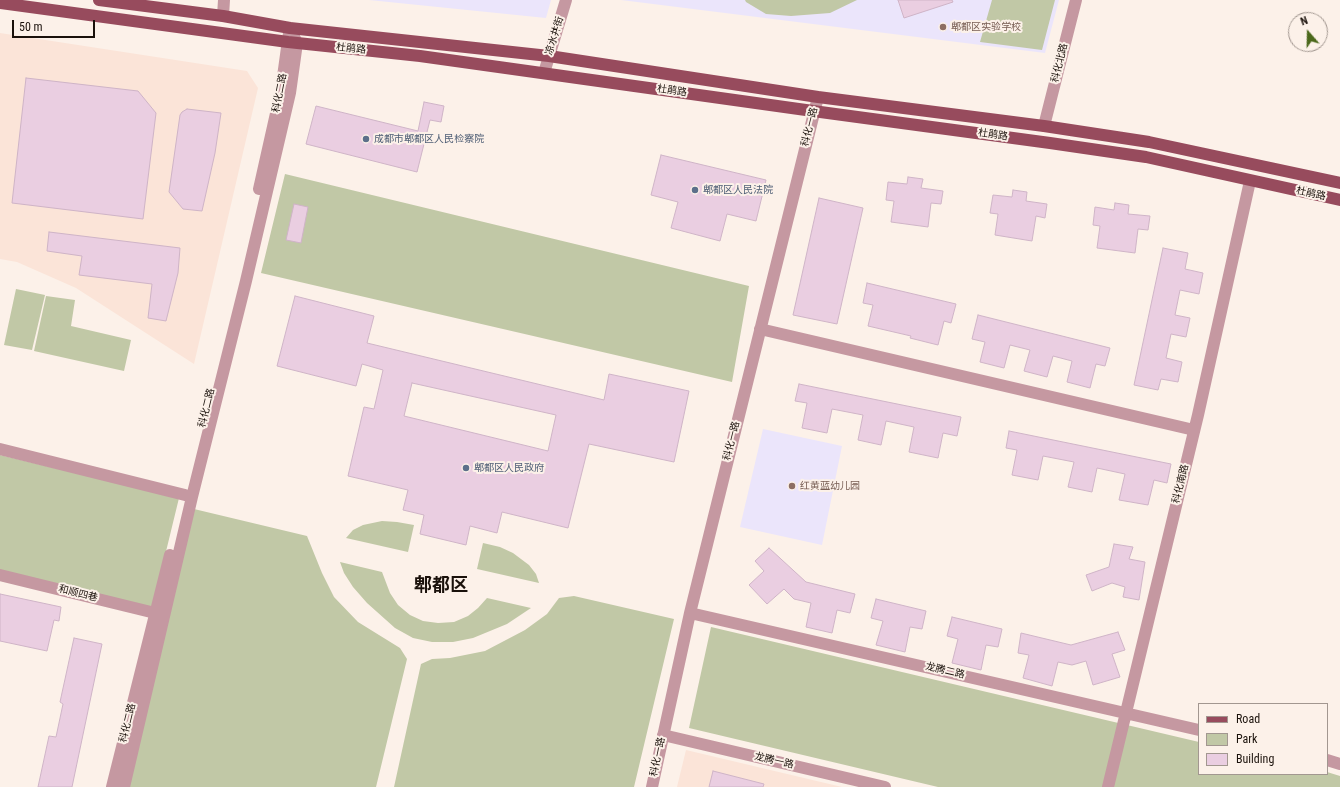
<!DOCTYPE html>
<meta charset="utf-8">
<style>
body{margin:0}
#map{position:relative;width:1340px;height:787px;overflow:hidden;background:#fcf1e9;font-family:"Roboto Condensed",sans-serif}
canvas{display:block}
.legend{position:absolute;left:1198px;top:703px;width:130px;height:72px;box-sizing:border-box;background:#fcf1e9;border:1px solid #a29790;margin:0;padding:5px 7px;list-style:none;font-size:12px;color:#1a110b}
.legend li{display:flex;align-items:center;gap:8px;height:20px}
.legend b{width:20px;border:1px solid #a29790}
.north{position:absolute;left:1288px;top:12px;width:40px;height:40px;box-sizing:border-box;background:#fcf1e9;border:1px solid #a29790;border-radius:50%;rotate:340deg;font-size:11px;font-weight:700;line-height:16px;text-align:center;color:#1a110b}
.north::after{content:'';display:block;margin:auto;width:14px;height:18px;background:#4b681b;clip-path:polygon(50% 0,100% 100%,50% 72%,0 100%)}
.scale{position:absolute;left:12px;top:20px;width:83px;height:18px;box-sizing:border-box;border:2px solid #1a110b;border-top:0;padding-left:5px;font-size:12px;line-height:14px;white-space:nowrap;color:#1a110b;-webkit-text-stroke:3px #fcf1e9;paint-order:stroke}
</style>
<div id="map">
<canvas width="1340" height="787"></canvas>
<ul class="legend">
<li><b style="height:5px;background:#974b5d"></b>Road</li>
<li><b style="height:11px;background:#c1c8a6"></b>Park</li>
<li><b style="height:11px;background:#eacee1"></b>Building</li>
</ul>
<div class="north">N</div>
<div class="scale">50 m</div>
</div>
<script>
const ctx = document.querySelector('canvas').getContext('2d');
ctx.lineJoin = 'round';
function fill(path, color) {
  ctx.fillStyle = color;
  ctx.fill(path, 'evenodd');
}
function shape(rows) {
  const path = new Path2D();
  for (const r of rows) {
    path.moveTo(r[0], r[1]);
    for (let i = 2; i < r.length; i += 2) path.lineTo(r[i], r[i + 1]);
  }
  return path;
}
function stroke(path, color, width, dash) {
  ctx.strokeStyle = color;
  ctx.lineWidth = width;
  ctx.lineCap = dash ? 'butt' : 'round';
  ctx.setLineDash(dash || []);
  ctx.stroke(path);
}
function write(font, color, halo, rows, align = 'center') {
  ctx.font = font + ' "Roboto Condensed","Noto Sans SC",sans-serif';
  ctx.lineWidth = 4;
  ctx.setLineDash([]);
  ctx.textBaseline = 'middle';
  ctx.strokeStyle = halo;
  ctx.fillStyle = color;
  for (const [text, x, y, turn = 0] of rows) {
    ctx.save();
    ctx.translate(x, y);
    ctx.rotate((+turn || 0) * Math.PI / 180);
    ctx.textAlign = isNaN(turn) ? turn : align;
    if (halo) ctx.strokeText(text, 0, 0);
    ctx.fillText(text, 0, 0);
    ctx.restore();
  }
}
const commercial = shape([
 [0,33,247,71,258,88,194,364,76,288,17,262,0,259],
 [686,750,842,787,677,787]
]);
const education = shape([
 [369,0,551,0,546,18],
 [621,0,1059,0,1045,53],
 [763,429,842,446,822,545,740,527]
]);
const green = shape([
 [745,0,857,0,830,13,791,16,766,14,746,2],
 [992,0,1055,0,1042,50,980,42],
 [285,174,749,286,732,382,261,273],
 [16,289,45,295,32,350,4,345],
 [46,296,75,300,71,326,131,340,124,371,34,351],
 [0,455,179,498,152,609,0,572],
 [194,509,307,536,322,573,334,597,358,622,400,648,407,659,376,787,129,787],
 [382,521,397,522,414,525,408,552,346,538,353,530,363,525],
 [483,543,500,547,513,553,529,565,536,574,539,583,477,569],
 [340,562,382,572,390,593,398,605,410,615,423,621,438,623,454,622,468,616,478,608,487,598,531,608,507,624,473,638,453,642,432,642,413,638,395,628,367,603,353,587,344,573],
 [574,596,674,619,634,787,394,787,421,664,432,659,450,658,485,651,525,630,547,614,559,598],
 [711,627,1199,742,1199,774,1327,774,1327,772,1340,776,1340,787,938,787,689,728]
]);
const building = shape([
 [898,0,952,0,953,2,904,18,898,0],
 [26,78,138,91,156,113,143,219,12,203,26,78],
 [424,102,444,106,441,122,430,120,417,172,306,144,316,106,418,131,424,102],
 [187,109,221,113,215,153,202,211,183,209,169,192,180,115,182,112,187,109],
 [661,155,766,180,756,221,727,214,720,241,671,228,678,202,651,195,661,155],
 [908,177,923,179,921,188,943,191,941,204,931,203,928,227,891,222,894,201,886,200,888,182,907,184,908,177],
 [1013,190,1027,192,1026,201,1047,204,1045,218,1036,216,1032,241,995,235,998,214,990,213,993,195,1012,197,1013,190],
 [819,198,863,208,837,324,793,315,819,198],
 [1115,203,1129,205,1128,214,1150,216,1148,230,1138,229,1135,253,1097,248,1100,226,1093,225,1095,207,1114,210,1115,203],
 [294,204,308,207,301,243,286,240,294,204],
 [49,232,180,248,178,273,166,321,148,318,152,284,79,275,82,256,47,251,49,232],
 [1163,248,1188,253,1185,269,1203,273,1199,294,1180,290,1175,315,1190,318,1186,337,1171,334,1166,358,1182,362,1178,382,1161,379,1158,390,1134,385,1163,248],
 [867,283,956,304,951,323,944,321,938,345,910,338,911,336,868,326,873,305,863,303,867,283],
 [295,296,374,316,367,343,604,400,609,374,689,391,674,462,589,444,568,528,502,512,497,533,470,526,466,545,420,534,424,515,403,510,408,490,348,476,364,407,374,409,383,370,362,364,356,386,277,366,295,296],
 [412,383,556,415,548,451,404,416,412,383],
 [978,315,1110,348,1105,366,1096,364,1090,388,1067,382,1072,361,1053,356,1047,377,1024,371,1030,350,1010,345,1004,368,980,362,985,342,972,339,978,315],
 [799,384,961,417,957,436,943,433,938,458,909,452,914,427,886,421,881,445,858,440,863,415,832,409,827,433,802,428,807,403,795,401,799,384],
 [1009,431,1171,464,1167,483,1154,480,1148,505,1119,500,1125,474,1097,468,1092,492,1068,487,1074,462,1043,456,1038,480,1012,475,1017,450,1006,448,1009,431],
 [1114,544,1133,547,1129,559,1145,562,1139,600,1123,597,1125,587,1112,583,1092,591,1086,575,1109,567,1114,544],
 [769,548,806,582,855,594,850,613,837,610,832,633,806,627,811,603,794,599,784,589,767,604,749,585,764,571,755,561,769,548],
 [0,594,61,607,59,621,54,620,47,651,0,641,0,594],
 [876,599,926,611,922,629,910,627,905,652,876,645,883,621,871,618,876,599],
 [952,617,1002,629,998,647,986,645,981,670,952,663,958,639,947,636,952,617],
 [1118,632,1125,650,1112,654,1120,677,1093,685,1086,661,1072,665,1058,662,1052,686,1023,678,1029,655,1018,653,1021,633,1071,645,1118,632],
 [74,638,102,644,72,787,38,787,49,736,56,737,63,704,60,702,74,638],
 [713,771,764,784,763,787,709,787,713,771]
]);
const minor = shape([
 [223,16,224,0],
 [544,73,566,0],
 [1044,126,1076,0],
 [259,189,281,91,289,33],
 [760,329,1194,430],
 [0,449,185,495],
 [0,575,155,613],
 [690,613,1199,730],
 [663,735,885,787],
 [1327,760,1340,764],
 [112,787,170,555],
 [124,787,192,497,246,281,290,93,297,43,290,28],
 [652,787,690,613,818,97],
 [1108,787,1198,415,1250,181]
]);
const major = shape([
 [99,0,223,16,290,28,549,56,818,97,1044,126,1149,142,1340,183],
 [0,3,288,42,420,56,813,111,1050,143,1146,157,1340,200]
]);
const markers = [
 [943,27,4,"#8d6e63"],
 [366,139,4,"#5c6f8a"],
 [695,190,4,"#5c6f8a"],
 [466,468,4,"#5c6f8a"],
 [792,486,4,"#8d6e63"]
];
const educationNames = [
 ["郫都区实验学校",951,27],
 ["红黄蓝幼儿园",800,486]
];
const streetNames = [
 ["凉水井街",555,36,-73],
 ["杜鹃路",351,49,6],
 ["科化北路",1060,63,-76],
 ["杜鹃路",672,91,8],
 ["科化二路",280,93,-79],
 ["科化一路",810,127,-76],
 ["杜鹃路",993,135,8],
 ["杜鹃路",1311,194,12],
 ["科化二路",207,408,-76],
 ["科化一路",732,441,-76],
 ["科化南路",1181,484,-76],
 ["和顺四巷",78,594,14],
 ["龙腾二路",945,671,13],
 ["科化二路",128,723,-76],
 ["科化一路",658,757,-78],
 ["龙腾一路",774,761,13]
];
const serviceNames = [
 ["成都市郫都区人民检察院",374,139],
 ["郫都区人民法院",703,190],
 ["郫都区人民政府",474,468]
];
const townNames = [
 ["郫都区",441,586]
];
fill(commercial, '#fbe4d8');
fill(education, '#ebe5fb');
fill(green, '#c1c8a6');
fill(building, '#eacee1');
stroke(building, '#cfb4c7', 1);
stroke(minor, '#c598a1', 12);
stroke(major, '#974b5d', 12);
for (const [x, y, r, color] of markers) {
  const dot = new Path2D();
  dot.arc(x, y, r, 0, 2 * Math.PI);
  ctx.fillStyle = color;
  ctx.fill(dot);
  stroke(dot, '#fcf1e9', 1.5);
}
write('10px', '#785e54', '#fcf1e9', educationNames, 'left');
write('10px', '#1a110b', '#fcf1e9', streetNames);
write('10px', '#4e5e75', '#fcf1e9', serviceNames, 'left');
write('bold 18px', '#1a110b', '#fcf1e9', townNames);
</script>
